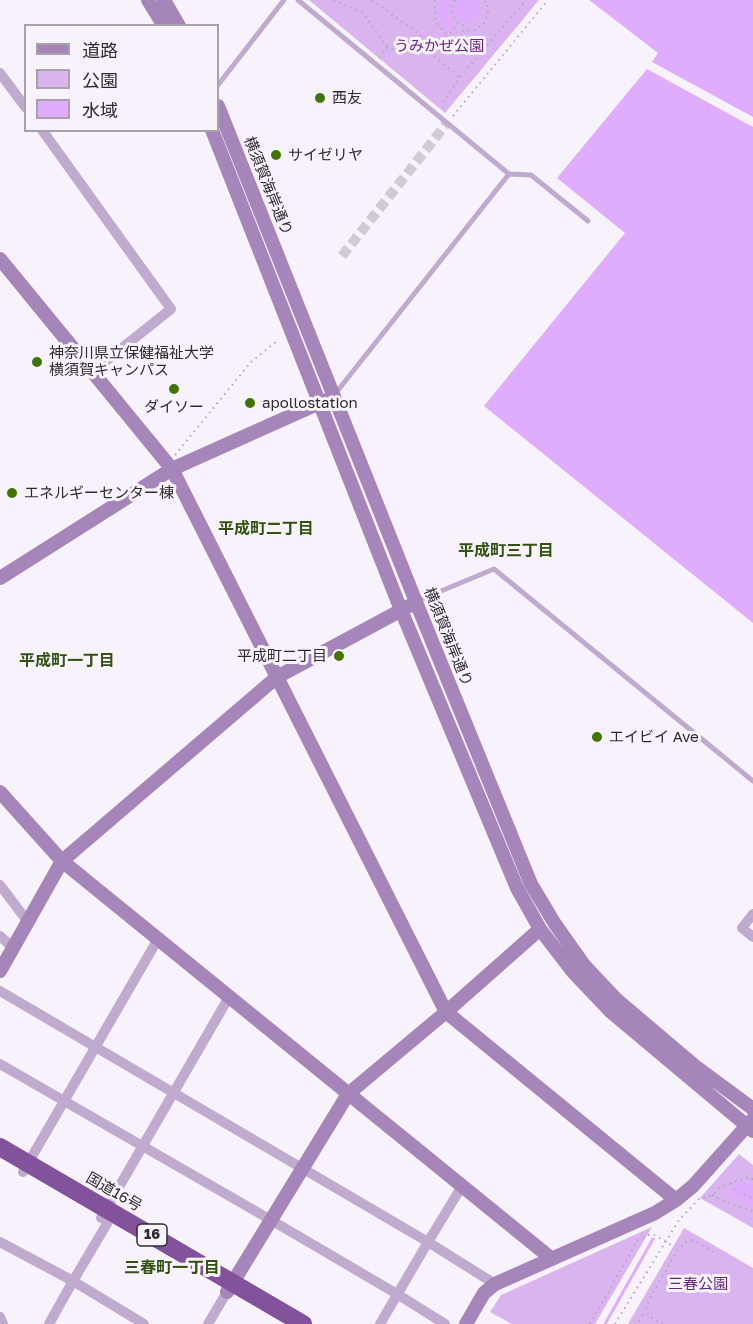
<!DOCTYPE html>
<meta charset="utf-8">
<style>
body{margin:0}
#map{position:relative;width:753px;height:1324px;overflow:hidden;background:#f8f2fc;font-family:"Golos Text","Noto Sans JP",sans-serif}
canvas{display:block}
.legend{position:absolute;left:24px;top:24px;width:195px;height:108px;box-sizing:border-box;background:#f8f2fc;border:2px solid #a7a2aa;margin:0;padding:8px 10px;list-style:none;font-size:18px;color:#2e2b2f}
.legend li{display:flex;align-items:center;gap:12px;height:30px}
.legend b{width:30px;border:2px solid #a7a2aa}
</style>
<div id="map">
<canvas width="753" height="1324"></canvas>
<ul class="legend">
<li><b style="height:8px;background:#a685ba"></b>道路</li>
<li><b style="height:16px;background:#d9b4ef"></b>公園</li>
<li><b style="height:16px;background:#e0acfe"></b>水域</li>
</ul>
</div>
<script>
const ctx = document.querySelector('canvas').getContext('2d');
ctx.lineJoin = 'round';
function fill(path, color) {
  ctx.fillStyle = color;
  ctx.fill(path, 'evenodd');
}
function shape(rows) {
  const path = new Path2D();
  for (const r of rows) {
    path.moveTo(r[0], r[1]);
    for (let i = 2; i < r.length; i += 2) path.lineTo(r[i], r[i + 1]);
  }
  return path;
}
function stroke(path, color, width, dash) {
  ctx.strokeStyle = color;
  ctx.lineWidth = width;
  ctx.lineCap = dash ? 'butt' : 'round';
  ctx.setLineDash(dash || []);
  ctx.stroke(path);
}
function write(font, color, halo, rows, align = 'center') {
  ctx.font = font + ' "Golos Text","Noto Sans JP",sans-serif';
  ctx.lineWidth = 6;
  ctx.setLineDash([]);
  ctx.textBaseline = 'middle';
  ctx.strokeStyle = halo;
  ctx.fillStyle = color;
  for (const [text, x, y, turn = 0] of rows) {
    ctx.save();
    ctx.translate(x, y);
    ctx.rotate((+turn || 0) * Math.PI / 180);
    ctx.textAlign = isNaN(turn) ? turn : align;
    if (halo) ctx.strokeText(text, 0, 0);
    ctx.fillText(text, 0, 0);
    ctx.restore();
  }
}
const green = shape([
 [309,0,539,0,445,113],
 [739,1154,753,1165,753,1228,700,1198],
 [652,1227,595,1324,512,1324,490,1312,501,1295],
 [684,1228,753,1268,753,1324,628,1324]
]);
const water = shape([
 [439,0,452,0,450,4,449,12,455,23,448,32,442,26,438,18],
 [458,0,477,0,481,7,479,18,474,22,467,24,460,21,455,17,454,14,454,7],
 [589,0,753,0,753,117,652,62,658,53],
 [647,69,753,127,753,623,484,406,625,233,557,178],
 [750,1181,753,1184,753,1206,735,1199,725,1189,741,1183]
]);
const stream = shape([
 [605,1324,653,1239]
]);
const streetTunnel = shape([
 [342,256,447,123]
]);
const path = shape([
 [334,0,363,13,384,43,393,50,405,53,422,46,436,46,448,36,458,23],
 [372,0,436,46,433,55,459,77],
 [435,0,435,18,439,26,448,36],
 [455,0,452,6,453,16,458,23,464,26,463,31,475,30,484,24,488,13,487,2,481,0],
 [379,58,388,46],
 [443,102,460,77,526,0],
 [453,116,548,0],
 [175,455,251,362,277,341],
 [731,1183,735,1190,747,1196,753,1197],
 [712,1195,730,1204,753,1211],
 [639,1321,645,1311],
 [615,1324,679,1220,700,1198,712,1195,720,1187,749,1177,753,1180],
 [663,1324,650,1317,646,1310,648,1302,678,1249,686,1242,693,1240,715,1253]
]);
const lane = shape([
 [298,0,509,174,335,394],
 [218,85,284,0],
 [509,174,531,175,588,221],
 [417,601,494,569,753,781]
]);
const street = shape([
 [0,73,26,108],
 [42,130,171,309,92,372],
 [0,885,28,922],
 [753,914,742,928,753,937],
 [0,936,13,948],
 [0,991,428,1242,462,1186],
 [0,1064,271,1220,397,1294,445,1324],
 [23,1172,158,939],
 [101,1218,229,997],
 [0,1242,73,1281,144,1324],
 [0,1317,3,1324],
 [49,1324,73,1281,108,1222],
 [208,1324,227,1292],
 [380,1324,428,1242,495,1284]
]);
const secondary = shape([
 [148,0,164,26],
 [164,0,179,26],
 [218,106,416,602,531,884,555,924,584,965,616,999,695,1066,753,1109],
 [212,130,401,610,517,888,540,929,573,972,611,1012,753,1131],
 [0,259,172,469,446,1012,676,1200],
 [0,578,172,469,326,400],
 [0,792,62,861,552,1259],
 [0,971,62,861,277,677,409,606],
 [227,1292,348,1094,446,1012,540,929],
 [466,1324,484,1293,495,1284,655,1213,676,1200,693,1186,753,1119]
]);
const highway = shape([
 [0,1147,303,1324]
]);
const pathBridge = shape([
 [590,1324,638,1240,646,1235,654,1235,673,1246]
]);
const markers = [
 [320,98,6,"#427500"],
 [276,155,6,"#427500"],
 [37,362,6,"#427500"],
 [174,389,6,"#427500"],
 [250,403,6,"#427500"],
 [12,493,6,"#427500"],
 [339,656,6,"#427500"],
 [597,737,6,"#427500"]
];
const shields = [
 [152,1235,30]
];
const shieldNames = [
 ["16",152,1235]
];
const parkNames = [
 ["うみかぜ公園",439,46],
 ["三春公園",698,1284]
];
const poiNames = [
 ["西友",332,98],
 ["サイゼリヤ",288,155],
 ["神奈川県立保健福祉大学",49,353],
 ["横須賀キャンパス",49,370],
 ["apollostation",262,403],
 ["ダイソー",174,407,"center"],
 ["エネルギーセンター棟",24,493],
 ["平成町二丁目",327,656,"right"],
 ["エイビイ Ave",609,737]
];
const streetNames = [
 ["横須賀海岸通り",268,186,68],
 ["横須賀海岸通り",448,637,68],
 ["国道16号",114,1192,30]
];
const neighbourhoodNames = [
 ["平成町二丁目",266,529],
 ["平成町三丁目",506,551],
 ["平成町一丁目",67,661],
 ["三春町一丁目",172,1268]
];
fill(green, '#d9b4ef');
fill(water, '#e0acfe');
stroke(stream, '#e0acfe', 3);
stroke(streetTunnel, '#d0cad3', 10, [10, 5]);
stroke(path, '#aea9b1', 2, [1.5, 4.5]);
stroke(lane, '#c0aace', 5);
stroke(street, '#c0aace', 10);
stroke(secondary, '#a685ba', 14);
stroke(highway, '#82529d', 18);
stroke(pathBridge, '#aea9b1', 2, [1.5, 4.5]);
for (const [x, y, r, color] of markers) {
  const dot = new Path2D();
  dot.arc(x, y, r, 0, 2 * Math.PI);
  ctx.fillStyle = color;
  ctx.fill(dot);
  stroke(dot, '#f8f2fc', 2);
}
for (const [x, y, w] of shields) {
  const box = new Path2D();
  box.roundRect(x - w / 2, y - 11, w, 22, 4.5);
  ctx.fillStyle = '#f8f2fc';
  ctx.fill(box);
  stroke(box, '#2e2b2f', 1.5);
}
write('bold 14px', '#2e2b2f', null, shieldNames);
write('15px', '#662684', '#f8f2fc', parkNames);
write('15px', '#2e2b2f', '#f8f2fc', poiNames, 'left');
write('15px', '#2e2b2f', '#f8f2fc', streetNames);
write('bold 16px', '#315210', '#f8f2fc', neighbourhoodNames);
</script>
